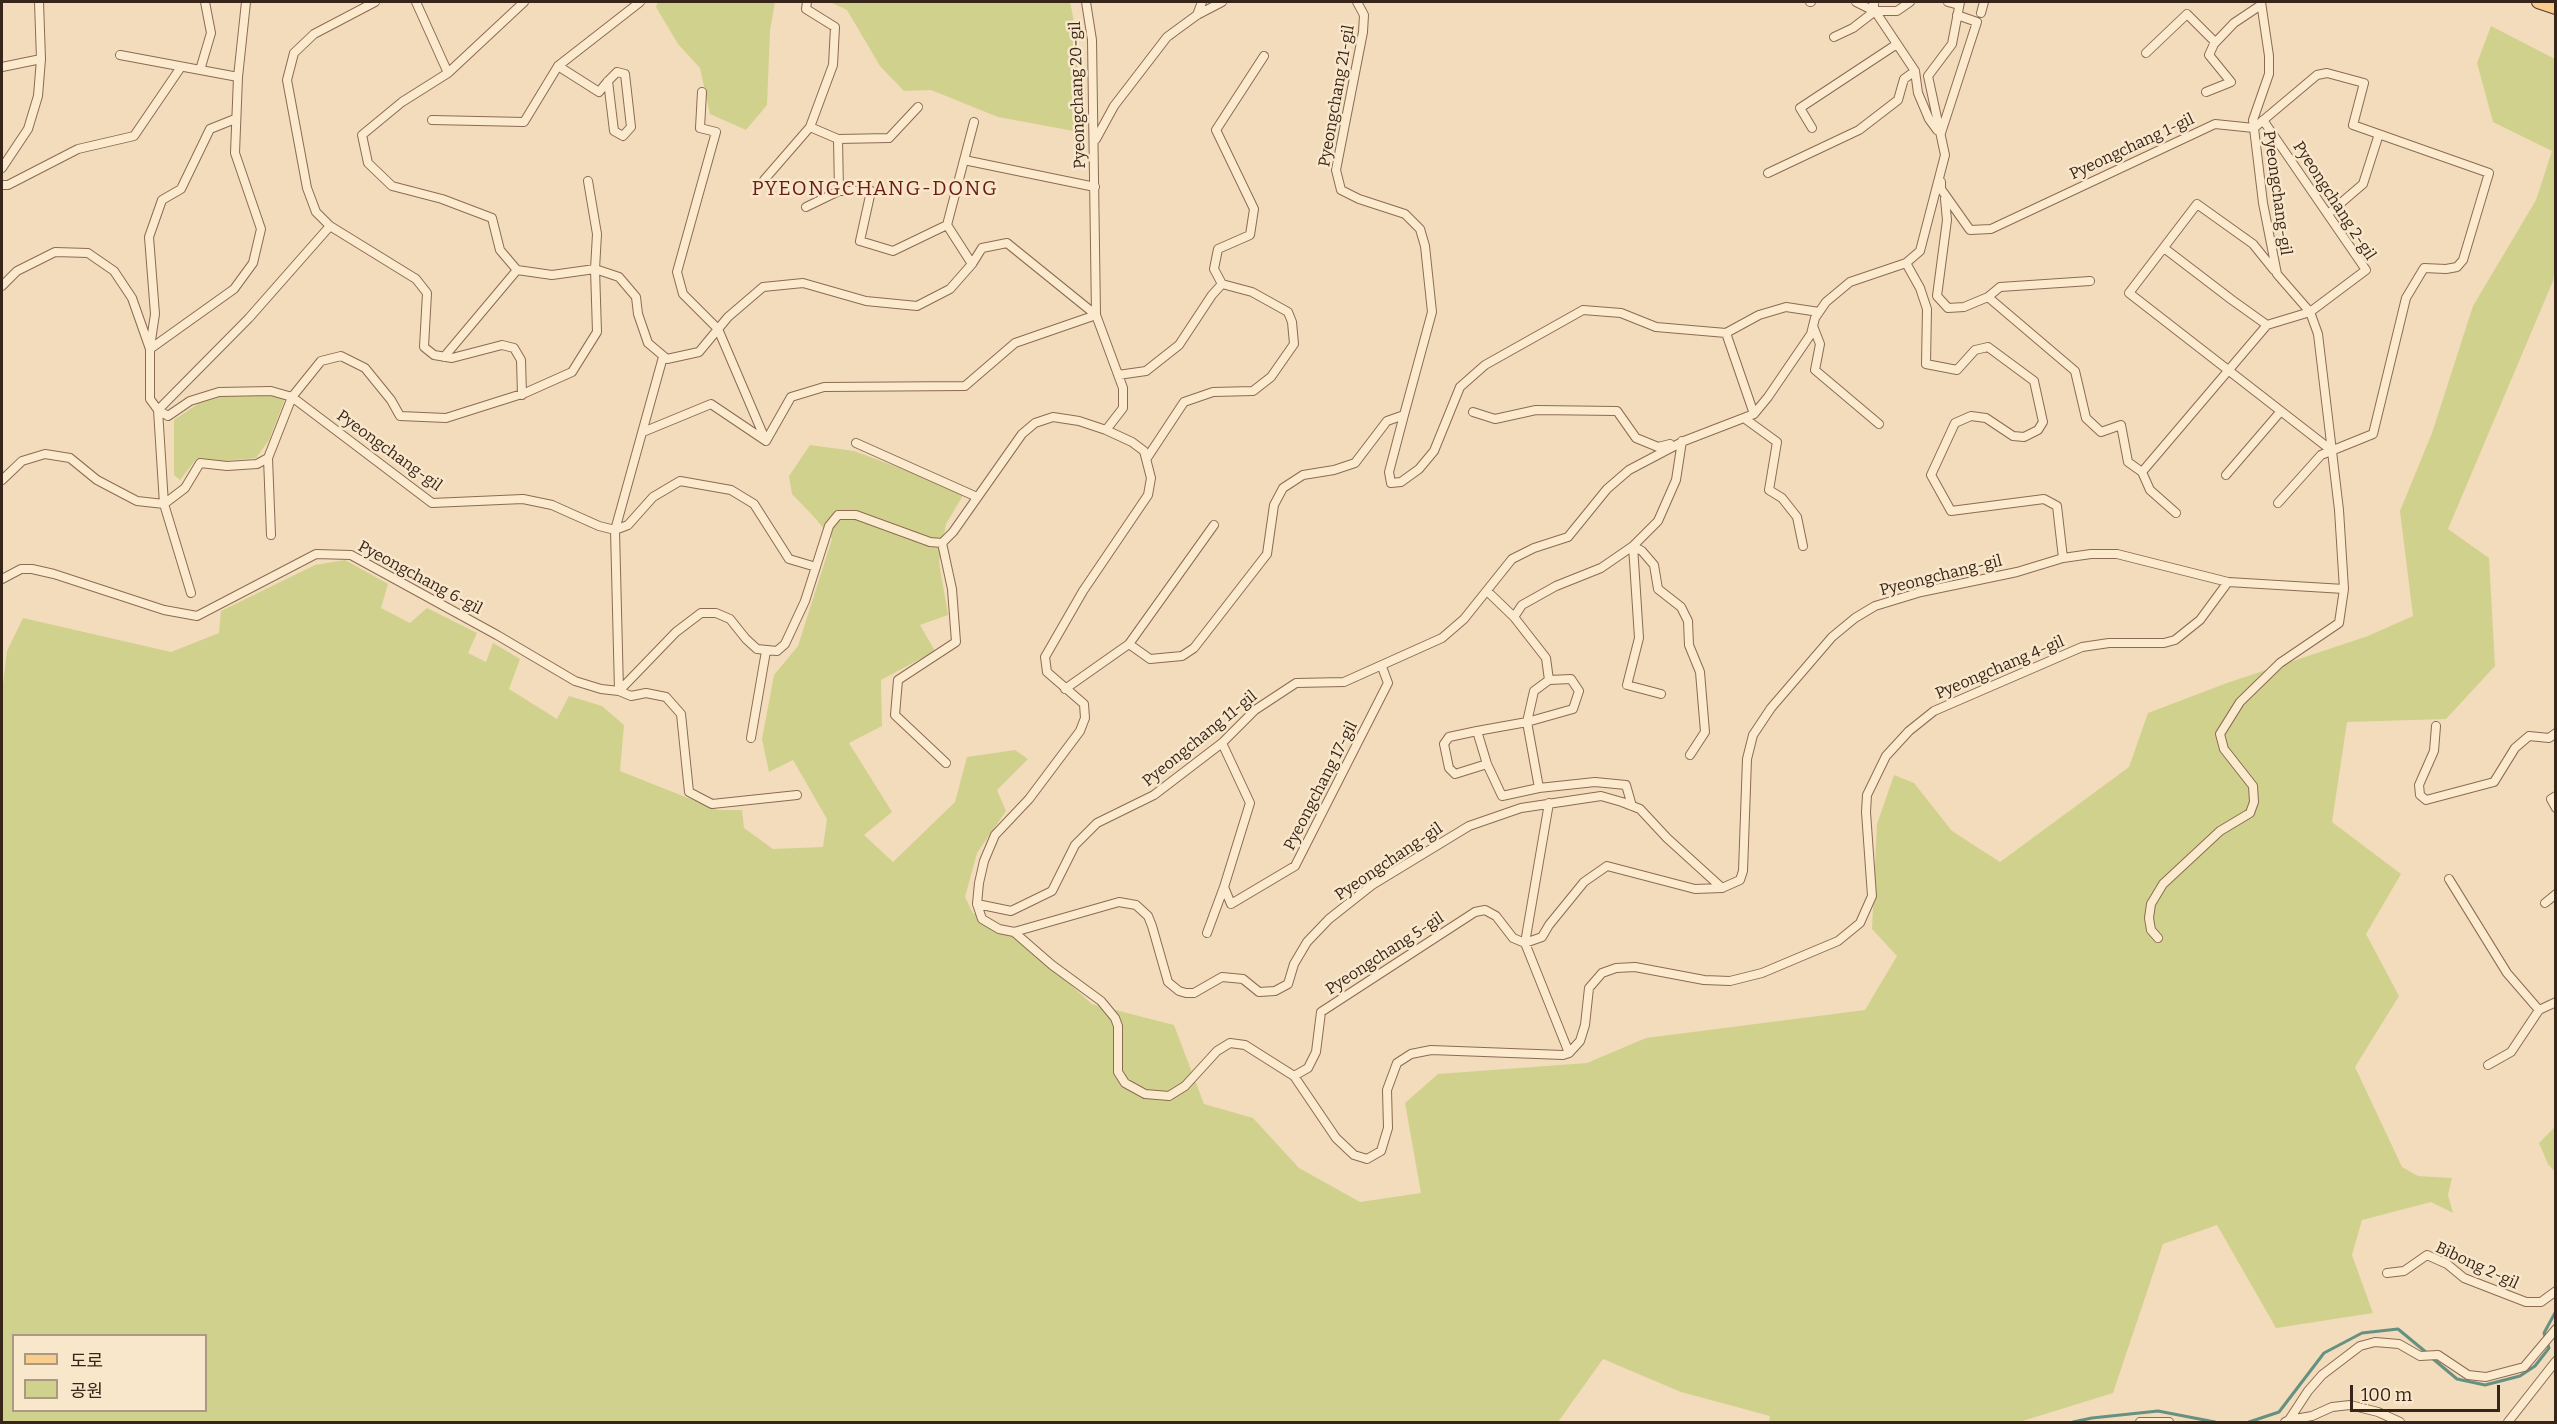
<!DOCTYPE html>
<meta charset="utf-8">
<style>
body{margin:0}
#map{position:relative;width:2557px;height:1424px;overflow:hidden;background:#f2dcbb;font-family:Bitter,"Noto Sans KR",serif}
canvas{display:block}
.frame{position:absolute;inset:0;border:3px solid #38251a;pointer-events:none}
.legend{position:absolute;left:12px;top:1334px;width:195px;height:78px;box-sizing:border-box;background:#f9e7cb;border:2px solid #ac9984;margin:0;padding:8px 10px;list-style:none;font-size:18px;color:#38251a}
.legend li{display:flex;align-items:center;gap:12px;height:30px}
.legend b{width:30px;border:2px solid #ac9984}
.scale{position:absolute;left:2350px;top:1385px;width:150px;height:27px;box-sizing:border-box;border:3px solid #38251a;border-top:0;padding-left:8px;font-size:18px;line-height:21px;white-space:nowrap;color:#38251a;-webkit-text-stroke:4px #f9e7cb;paint-order:stroke}
</style>
<div id="map">
<canvas width="2557" height="1424"></canvas>
<div class="frame"></div>
<ul class="legend">
<li><b style="height:8px;background:#fbcd8d"></b>도로</li>
<li><b style="height:16px;background:#d1d18e"></b>공원</li>
</ul>
<div class="scale">100 m</div>
</div>
<script>
const ctx = document.querySelector('canvas').getContext('2d');
ctx.lineJoin = 'round';
function fill(path, color) {
  ctx.fillStyle = color;
  ctx.fill(path, 'evenodd');
}
function shape(rows) {
  const path = new Path2D();
  for (const r of rows) {
    path.moveTo(r[0], r[1]);
    for (let i = 2; i < r.length; i += 2) path.lineTo(r[i], r[i + 1]);
  }
  return path;
}
function stroke(path, color, width, dash) {
  ctx.strokeStyle = color;
  ctx.lineWidth = width;
  ctx.lineCap = dash ? 'butt' : 'round';
  ctx.setLineDash(dash || []);
  ctx.stroke(path);
}
function write(font, color, halo, rows, align = 'center') {
  ctx.font = font + ' Bitter,serif';
  ctx.lineWidth = 5;
  ctx.setLineDash([]);
  ctx.textBaseline = 'middle';
  ctx.strokeStyle = halo;
  ctx.fillStyle = color;
  for (const [text, x, y, turn = 0] of rows) {
    ctx.save();
    ctx.translate(x, y);
    ctx.rotate((+turn || 0) * Math.PI / 180);
    ctx.textAlign = isNaN(turn) ? turn : align;
    if (halo) ctx.strokeText(text, 0, 0);
    ctx.fillText(text, 0, 0);
    ctx.restore();
  }
}
const green = shape([
 [658,2,775,2,770,31,767,105,746,130,710,114,700,68,678,44,656,7],
 [830,2,1070,2,1076,31,1079,132,998,117,931,90,904,91,880,66,847,10],
 [2491,26,2555,59,2556,263,2553,281,2448,529,2489,558,2495,666,2446,719,2347,722,2332,822,2401,874,2366,934,2399,996,2355,1067,2402,1167,2418,1176,2452,1178,2448,1195,2453,1213,2431,1202,2362,1220,2352,1255,2373,1313,2276,1328,2217,1225,2163,1244,2113,1393,2019,1422,1769,1422,1770,1416,1681,1392,1603,1359,1558,1422,2,1422,2,692,7,651,23,618,171,652,219,633,221,611,315,565,345,560,388,584,381,608,410,623,427,608,477,633,468,653,486,662,493,643,520,659,509,689,557,719,569,696,602,706,624,725,620,771,718,810,742,810,744,828,773,849,823,847,827,819,793,760,769,772,762,739,774,675,798,646,832,539,816,519,792,494,789,476,810,445,854,451,965,492,946,524,939,562,948,615,920,625,935,651,881,680,882,726,849,743,892,812,864,835,893,862,955,802,967,757,1015,750,1028,759,997,790,1006,811,977,853,965,897,973,913,1003,933,1011,932,1092,1004,1174,1025,1204,1104,1253,1118,1299,1168,1360,1202,1421,1193,1405,1103,1438,1074,1587,1063,1646,1038,1865,1010,1897,956,1872,929,1877,824,1894,775,1914,783,1952,831,2000,862,2129,767,2148,713,2227,683,2368,636,2413,616,2400,511,2432,433,2473,306,2536,200,2552,151,2493,122,2477,63],
 [14,1336,206,1336,206,1410,14,1410],
 [272,395,285,399,269,440,256,458,224,461,197,458,180,480,174,475,174,420,199,403,220,397],
 [2555,1127,2555,1172,2548,1164,2539,1143]
]);
const stream = shape([
 [2432,1358,2457,1379,2485,1385,2520,1376,2535,1366,2549,1348,2544,1333,2556,1311],
 [2073,1422,2092,1418,2158,1411,2215,1422],
 [2249,1422,2279,1412,2324,1353,2362,1333,2398,1329,2427,1353]
]);
const street = shape([
 [375,2,314,34,294,53,287,80,307,188,316,212,330,226,416,279,427,293,424,347,434,355,452,358,502,345,514,348,521,360,522,395],
 [416,2,448,73],
 [524,2,448,73,402,102,362,135,368,163,392,186,442,199,492,218,500,250,517,270,552,275,595,269,619,277,636,297,638,314,648,343,667,359,699,352,728,317,763,287,803,283,866,301,917,306,950,289,972,264,982,248,1007,243,1096,315],
 [807,2,806,9,835,27,833,65,810,127,838,139,839,191,871,191,860,241,893,251,947,225],
 [1086,2,1092,40,1096,315,1123,388,1123,408,1106,430],
 [1810,2,1811,2],
 [1856,2,1870,9,1874,4],
 [1873,2,1875,11,1915,71,1918,93,1929,119,1937,130],
 [1948,2,1959,5],
 [1981,13,1984,2],
 [1197,15,1202,2],
 [1834,37,1853,28,1875,11,1897,11,1910,2],
 [2146,53,2187,14,2215,42],
 [120,55,238,77],
 [558,66,599,92,608,81,617,72,625,74,631,127,623,136,614,131,608,81],
 [2,67,41,59],
 [200,70,211,33,205,2],
 [702,92,700,128,716,132,677,272,683,294,718,329,765,439],
 [2206,92,2231,82,2209,55,2214,44,2234,23,2261,5],
 [432,120,524,122,558,66,640,2],
 [1812,128,1800,108,1897,44],
 [1941,133,1977,22,1957,15],
 [838,139,889,138,918,107],
 [1096,139,1114,106,1167,37,1197,15,1222,2],
 [964,160,1095,187],
 [2,168,28,129,38,96,41,59,39,2],
 [1768,173,1859,130,1898,100,1904,79,1915,71],
 [764,180,810,127],
 [1941,182,1941,189,1970,230,1991,229,2215,124,2254,128,2317,75,2327,73,2364,83,2353,125,2489,173,2463,260,2457,267,2446,269,2424,268,2406,298,2373,434,2321,455,2278,503],
 [2,185,8,185,78,149,134,136,181,67],
 [1945,199,1947,220,1937,296,1948,308,1964,307,1988,297,2075,371,2086,418,2101,432,2121,425,2128,462,2142,472,2150,490,2176,513],
 [806,207,839,191],
 [2328,214,2363,184,2379,134],
 [2164,248,2232,300,2267,325],
 [1906,263,1920,288,1927,309,1926,364,1957,370,1975,350,1988,347,2034,381,2043,422,2038,430,2024,437,2013,436,1986,418,1971,416,1955,423,1931,475,1951,511,2044,499,2057,506,2063,558],
 [972,264,947,225,974,122],
 [2274,270,2253,244,2197,204,2129,293,2331,450],
 [1222,284,1214,269,1218,249,1250,235,1254,209,1216,130,1264,56],
 [2,286,17,271,55,252,88,253,114,271,132,298,150,349,150,399,158,410,168,416,190,401,219,392,271,391,292,397,432,503,523,499,552,505,599,526,615,530,628,525,653,497,680,481,731,490,754,504,789,559,816,567],
 [1988,297,2000,287,2090,281],
 [1813,326,1820,344,1815,370,1879,424],
 [1726,333,1754,414],
 [150,347,155,314,149,237,162,200,181,189,210,129,235,119],
 [150,349,234,289,253,263,261,229,235,153,238,77,246,2],
 [444,357,517,270],
 [663,357,615,530,619,691,631,696,646,693,666,697,681,714,689,792,712,804,797,795],
 [1118,375,1146,371,1179,345,1212,295,1222,284,1252,292,1288,312,1292,322,1294,344,1271,377,1253,391,1213,392,1184,402,1147,458],
 [1473,412,1495,419,1536,410,1617,411,1636,438,1658,447,1670,444],
 [1404,415,1389,472,1391,483,1401,482,1419,469,1434,451,1460,387,1485,365,1583,310,1621,313,1656,327,1726,333,1759,315,1786,307,1819,312],
 [1744,418,1777,442,1769,490,1782,498,1797,517,1803,546],
 [643,432,711,404,766,441,791,397,824,387,965,386,1015,343,1096,315],
 [856,443,977,497],
 [2142,472,2267,325,2310,312,2366,270,2263,120],
 [2226,475,2281,411],
 [2,480,22,461,45,454,70,458,97,480,137,501,164,504,185,488,200,463,227,466,257,464,268,458],
 [271,535,268,458,292,397,321,361,341,356,365,368,391,400,400,416,446,418,525,393,572,372,597,332,595,269,597,234,588,181],
 [942,543,952,589,956,642,898,680,895,715,946,763],
 [2,579,21,569,32,569,54,574,164,610,197,616,316,554,351,555,497,635,575,681,601,689,619,691,676,632,701,613,716,613,730,619,746,639,757,649,777,651,785,644,805,601,829,526,838,515,856,515,930,542,942,543,953,532,1022,434,1035,423,1053,417,1079,421,1106,430,1132,442,1144,451,1151,478,1148,495,1083,591,1045,657,1047,672,1084,704,1085,718,1080,731,1029,799,995,835,984,861,979,883,977,904,982,919,999,929,1014,932,1119,902,1136,905,1148,916,1152,926,1168,982,1179,991,1186,993,1194,993,1222,977,1243,979,1259,992,1275,991,1288,984,1294,964,1307,942,1329,919,1372,885,1469,826,1521,808,1601,796,1622,802,1640,809,1667,838,1722,888,1740,880,1743,871,1747,759,1753,735,1771,708,1832,637,1855,618,1875,606,1921,592,2017,572,2063,558,2091,554,2117,554,2228,582,2344,589],
 [1487,591,1514,617,1546,658,1549,680],
 [191,593,164,504,158,410,249,318,330,226],
 [1514,617,1522,605,1556,586,1601,568,1633,546,1642,551,1654,565,1658,589,1681,607,1688,621,1689,645,1700,672,1705,732,1690,755],
 [1129,644,1150,659,1182,656,1194,648,1267,554,1274,505,1283,488,1303,475,1334,470,1355,463,1387,421,1404,415,1432,312,1425,246,1420,229,1405,214,1359,199,1341,190,1336,170,1363,32,1364,15,1357,2],
 [1065,689,1129,644,1214,525],
 [1661,694,1627,685,1639,638,1633,546,1658,521,1676,480,1682,441],
 [2436,726,2434,751,2419,785,2420,795,2426,800,2494,782,2515,748,2529,736,2549,738,2556,733],
 [1477,731,1527,722,1573,709,1579,691,1571,679,1549,680,1534,691,1527,722,1539,788],
 [751,738,766,651],
 [1222,743,1250,803,1224,887,1231,904,1295,866,1388,683,1382,667],
 [1487,764,1455,774,1449,768,1444,744,1449,737,1477,731,1487,764,1502,796,1539,788,1595,782,1626,785,1632,806],
 [2556,796,2551,799,2556,808],
 [1549,803,1525,943,1569,1053],
 [2449,879,2507,973,2539,1010,2556,1002],
 [2545,903,2556,894],
 [977,904,1011,911,1052,891,1075,845,1097,823,1154,795,1222,743,1255,710,1296,683,1344,682,1442,638,1464,619,1512,559,1534,548,1568,537,1607,489,1629,470,1684,441,1754,414,1768,397,1811,334,1815,318,1826,302,1850,282,1906,263,1920,251,1945,155,1928,76,1952,44,1960,2],
 [1014,932,1052,965,1101,1001,1115,1018,1118,1026,1118,1072,1125,1083,1145,1094,1169,1096,1185,1086,1217,1051,1230,1043,1245,1045,1294,1076,1336,1138,1354,1155,1367,1159,1381,1151,1388,1128,1387,1090,1397,1063,1411,1054,1431,1050,1563,1055,1569,1053,1580,1041,1585,1025,1589,988,1602,973,1616,968,1635,967,1704,980,1730,981,1762,973,1838,941,1860,923,1872,896,1866,812,1867,795,1886,756,1909,731,1934,711,2082,647,2109,643,2164,643,2175,640,2200,620,2228,582],
 [1207,933,1224,887],
 [2158,938,2151,930,2149,918,2151,904,2163,884,2220,831,2250,813,2254,802,2253,786,2224,749,2220,734,2240,702,2280,663,2339,623,2344,589,2339,510,2318,334,2310,312,2277,274,2263,203,2253,120,2269,74,2269,56,2261,2],
 [2488,1065,2511,1052,2539,1010],
 [1294,1076,1308,1068,1316,1052,1321,1012,1475,912,1485,910,1496,916,1513,938,1525,943,1542,937,1549,925,1584,882,1607,866,1695,889,1722,888],
 [2387,1273,2404,1271,2427,1255,2447,1264,2464,1278,2526,1302,2541,1302,2556,1291],
 [2289,1420,2312,1416,2332,1407,2350,1405,2378,1412,2400,1422],
 [2140,1422,2169,1422],
 [2285,1422,2289,1420,2308,1391,2322,1375,2360,1346,2375,1342,2399,1344,2420,1356,2438,1355,2468,1375,2486,1377,2524,1367,2556,1329],
 [2508,1422,2556,1361]
]);
const primary = shape([
 [2538,2,2556,8]
]);
const streetNames = [
 ["Pyeongchang 20-gil",1078,95,-92],
 ["Pyeongchang 21-gil",1337,96,-80],
 ["Pyeongchang 1-gil",2132,147,-25],
 ["Pyeongchang-gil",2277,193,82],
 ["Pyeongchang 2-gil",2334,201,57],
 ["Pyeongchang-gil",389,451,36],
 ["Pyeongchang-gil",1941,576,-14],
 ["Pyeongchang 6-gil",420,578,28],
 ["Pyeongchang 4-gil",2000,668,-23],
 ["Pyeongchang 11-gil",1200,739,-39],
 ["Pyeongchang 17-gil",1321,786,-63],
 ["Pyeongchang-gil",1389,862,-34],
 ["Pyeongchang 5-gil",1385,954,-33],
 ["Bibong 2-gil",2477,1266,25]
];
const quarterNames = [
 ["PYEONGCHANG-DONG",875,189]
];
fill(green, '#d1d18e');
stroke(stream, '#669182', 3);
stroke(street, '#8b6b53', 10);
stroke(primary, '#583928', 14);
stroke(street, '#fceacf', 8);
stroke(primary, '#fbcd8d', 12);
write('16px', '#38251a', '#f9e7cb', streetNames);
ctx.letterSpacing = '1.5px';
write('20px', '#691d15', '#f9e7cb', quarterNames);
ctx.letterSpacing = '0px';
</script>
